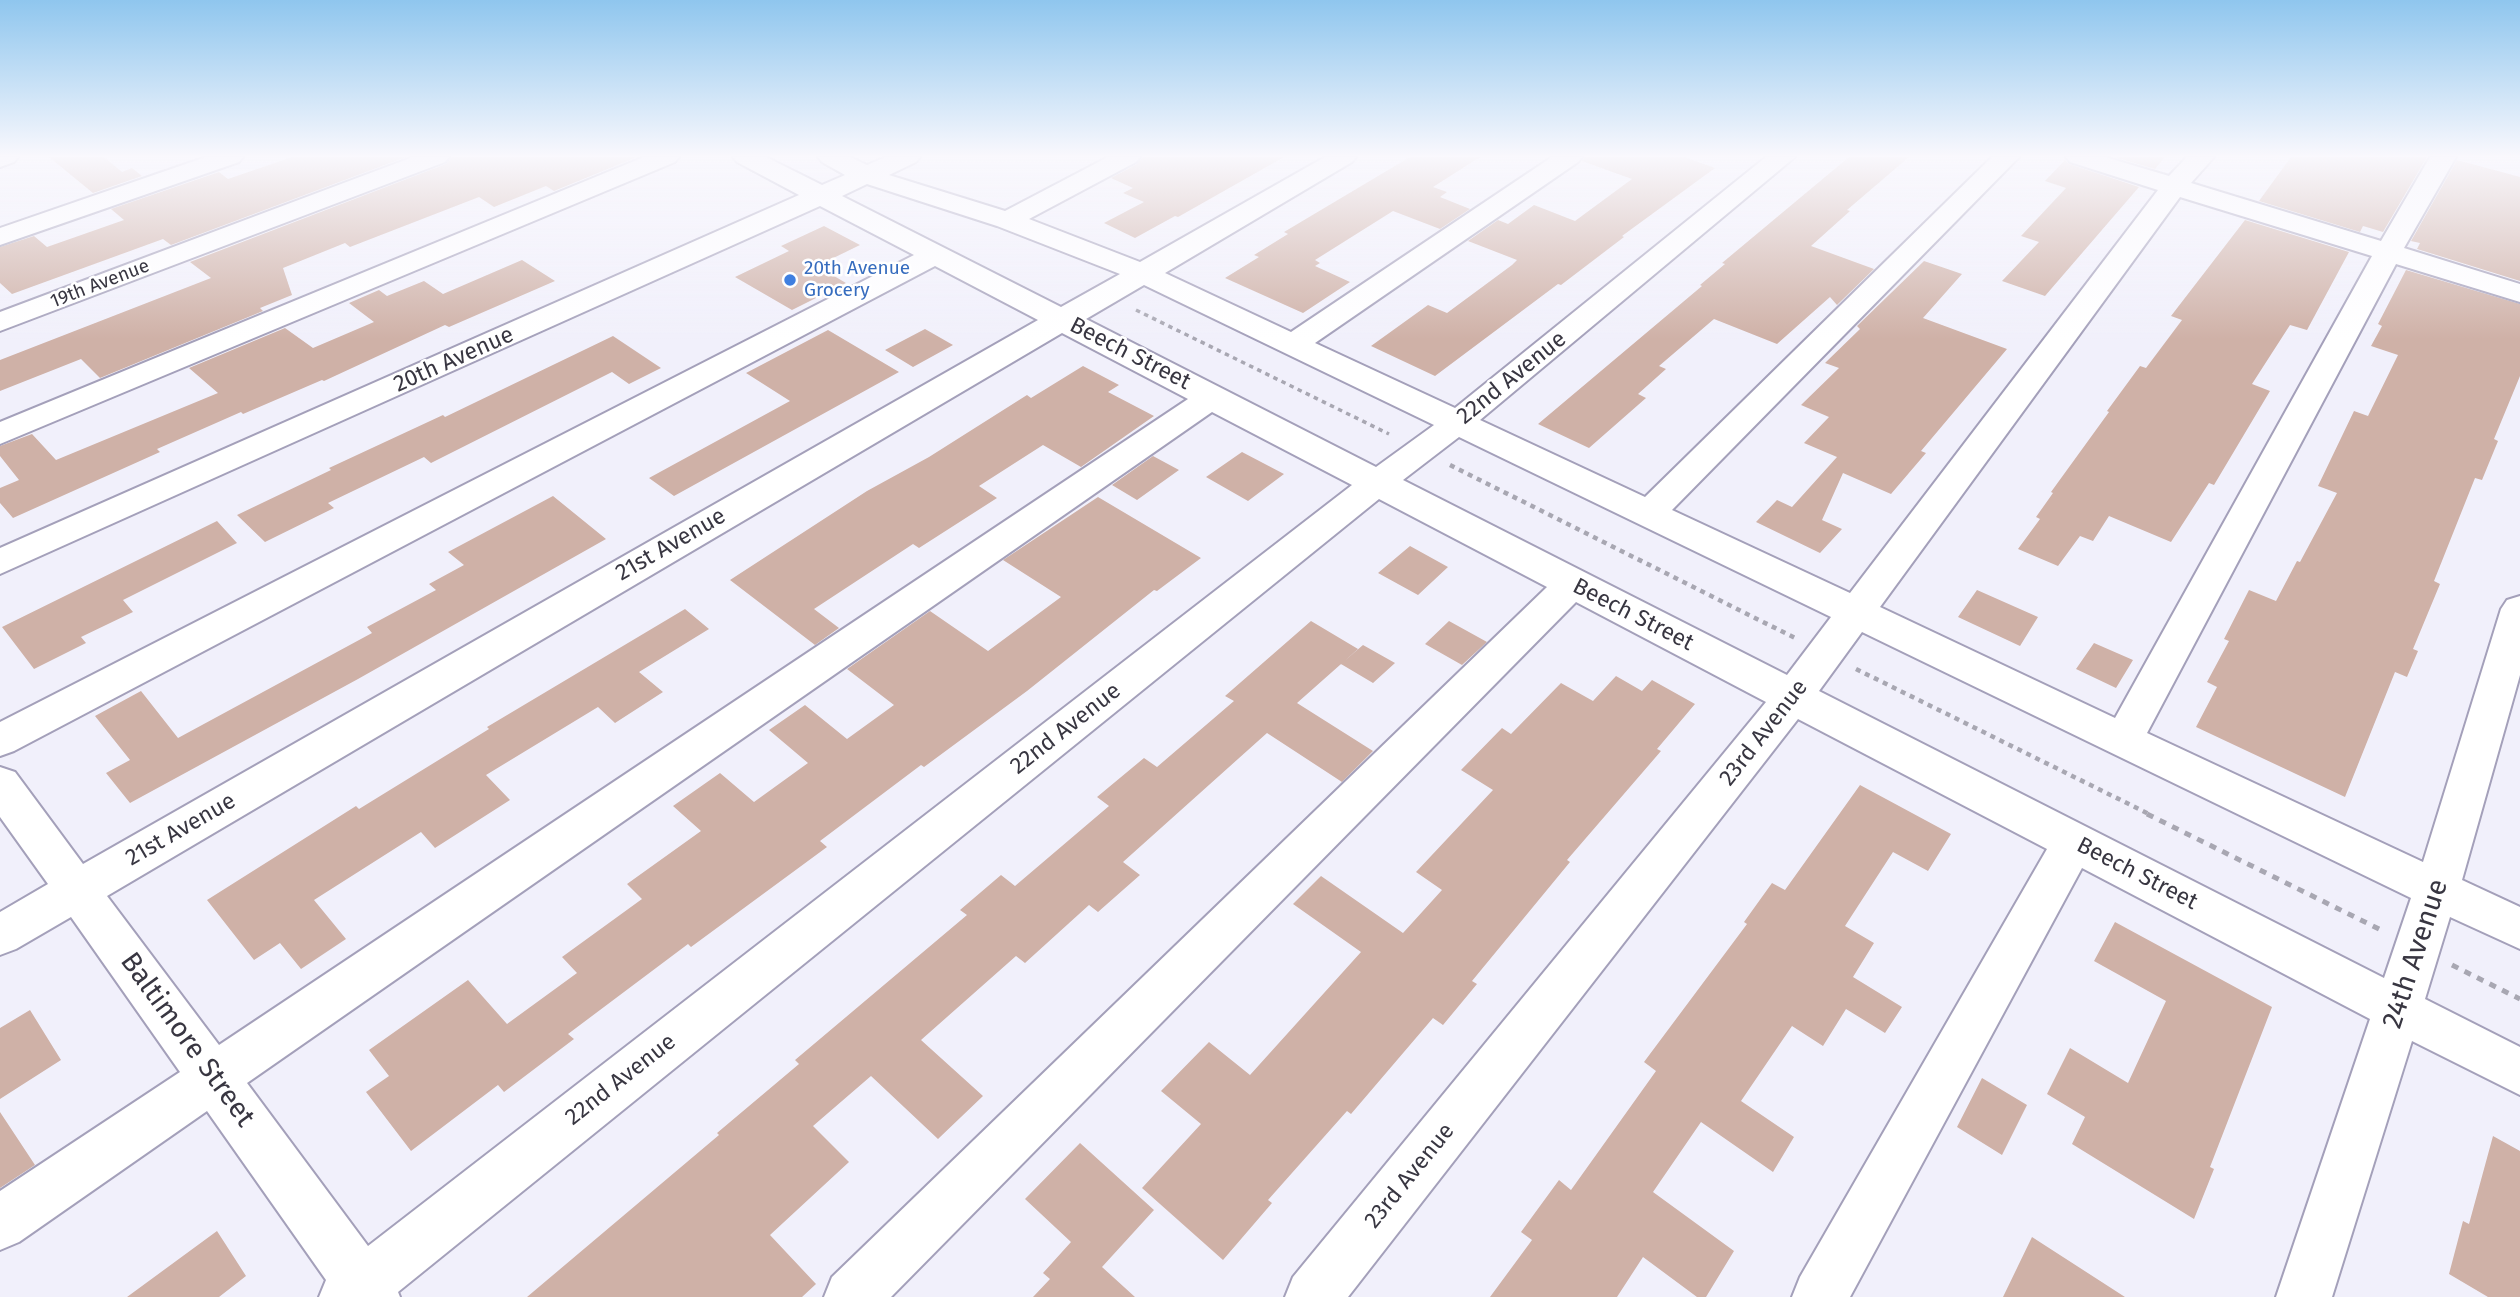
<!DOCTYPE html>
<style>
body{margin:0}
canvas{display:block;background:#f1f0fb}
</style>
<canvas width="2520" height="1297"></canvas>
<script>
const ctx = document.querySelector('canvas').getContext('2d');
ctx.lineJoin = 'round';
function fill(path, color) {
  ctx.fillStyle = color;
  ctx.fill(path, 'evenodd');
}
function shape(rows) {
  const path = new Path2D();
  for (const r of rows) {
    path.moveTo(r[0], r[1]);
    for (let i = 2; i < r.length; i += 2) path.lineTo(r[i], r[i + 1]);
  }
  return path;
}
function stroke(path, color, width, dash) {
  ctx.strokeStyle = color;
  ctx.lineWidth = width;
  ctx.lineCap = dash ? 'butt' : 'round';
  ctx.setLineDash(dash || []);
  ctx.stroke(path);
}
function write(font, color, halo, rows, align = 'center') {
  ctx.font = font + ' "Fira Sans",sans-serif';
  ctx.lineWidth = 5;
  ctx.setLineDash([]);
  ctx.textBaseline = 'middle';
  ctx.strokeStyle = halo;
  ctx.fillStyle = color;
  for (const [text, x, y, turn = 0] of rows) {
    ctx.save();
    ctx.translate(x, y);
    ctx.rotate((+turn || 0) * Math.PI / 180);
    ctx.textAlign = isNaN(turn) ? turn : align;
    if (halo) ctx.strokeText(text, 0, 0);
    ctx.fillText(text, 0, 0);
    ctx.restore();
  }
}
const building = shape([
 [49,157,104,157,122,172,132,168,142,176,93,193],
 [292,157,406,157,171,245,163,239,12,294,0,283,0,247,34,236,47,247,124,220,111,209,219,172,228,179],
 [452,157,637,157,554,191,546,186,494,207,479,197,350,247,345,243,283,268,292,295,260,308,263,311,100,378,81,359,0,391,0,360,211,278,190,262,446,164],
 [1143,157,1284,157,1178,217,1175,216,1135,238,1104,223,1144,202,1123,193,1133,188,1111,178,1137,164],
 [1410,157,1480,157,1433,187,1447,192,1440,197,1470,209,1440,229,1393,211,1315,260,1320,263,1315,266,1350,282,1303,313,1225,278,1259,257,1254,255,1288,234,1284,232],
 [1585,157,1684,157,1715,168,1622,236,1624,237,1561,285,1558,284,1435,376,1371,346,1428,305,1447,313,1512,265,1517,260,1468,241,1498,220,1508,224,1534,205,1575,221,1632,179,1582,161],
 [1849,157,1909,157,1847,210,1850,211,1811,246,1874,269,1837,305,1830,297,1777,344,1714,319,1659,366,1666,369,1638,394,1646,398,1589,448,1538,424,1702,286,1700,285,1725,264,1722,263],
 [2114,157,2165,157,2155,169],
 [2291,157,2427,157,2383,232,2363,226,2360,232,2259,201],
 [2065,160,2069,164,2139,187,2045,296,2002,281,2039,242,2021,236,2066,188,2045,181],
 [2457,160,2520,177,2520,281,2417,249,2420,243,2411,241],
 [2245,220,2349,252,2307,330,2290,325,2252,384,2270,391,2214,485,2209,483,2171,542,2109,516,2093,541,2080,536,2058,566,2018,549,2040,519,2036,517,2053,493,2051,492,2109,412,2107,411,2140,366,2146,368,2182,320,2171,316],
 [824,226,860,245,817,266,846,283,792,310,735,277,789,251,781,246],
 [522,260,555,281,449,327,445,325,324,381,322,380,243,414,241,412,157,449,160,452,13,518,0,503,0,488,19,480,0,456,0,446,32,434,56,460,218,393,189,368,285,328,313,348,374,322,349,303,379,290,387,296,424,281,443,294],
 [1924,261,1962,274,1923,318,2007,349,1921,451,1926,453,1891,494,1843,473,1822,520,1842,529,1820,553,1756,522,1777,500,1792,507,1837,457,1804,443,1829,417,1801,405,1839,368,1825,363,1860,329,1857,326],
 [2406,270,2520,304,2520,376,2494,439,2498,441,2482,480,2475,478,2434,581,2440,584,2413,649,2418,651,2407,677,2395,672,2345,797,2196,727,2217,687,2207,682,2229,641,2224,639,2249,590,2276,601,2297,561,2300,562,2337,493,2318,486,2354,411,2368,416,2398,355,2371,346,2382,326,2378,324],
 [925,329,953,345,913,367,885,350],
 [828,330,899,372,674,496,649,478,790,401,746,373],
 [613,336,661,368,629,384,612,372,431,463,424,457,328,503,334,508,265,542,237,515,331,470,329,468,443,415,445,417],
 [1083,366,1119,385,1108,392,1154,416,1081,467,1043,445,979,486,997,498,919,548,913,544,814,609,839,628,815,645,730,580,867,491,929,457,1027,395,1031,398],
 [1242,452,1284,474,1248,501,1206,477],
 [1153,456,1179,470,1137,500,1112,485],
 [553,496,606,539,358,679,130,803,106,773,130,760,95,716,141,691,178,738,372,633,367,627,436,590,429,584,464,565,448,552],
 [1098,497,1201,558,1157,591,1154,590,1027,691,924,767,921,765,820,841,827,847,691,947,688,944,568,1034,574,1039,504,1092,498,1085,411,1151,366,1092,389,1076,369,1050,468,980,507,1024,577,973,562,957,642,899,627,884,701,831,673,806,720,773,754,802,808,763,769,730,805,705,847,739,894,705,847,669,930,611,988,651,1061,597,1003,560],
 [217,521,237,543,123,600,133,612,81,637,86,643,34,669,2,627],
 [1410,546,1448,567,1418,595,1378,573],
 [1977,590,2038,617,2020,646,1958,617],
 [685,609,709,629,639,672,663,692,615,723,598,707,486,775,510,800,435,848,421,832,314,900,346,939,301,969,280,943,254,960,207,900,356,806,359,809,489,729,487,727],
 [1311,621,1358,649,1297,703,1373,751,1342,782,1267,733,1123,862,1140,875,1098,912,1089,905,1025,963,1016,956,921,1040,983,1096,938,1139,871,1076,813,1126,849,1162,770,1235,816,1284,802,1297,527,1297,719,1135,717,1133,799,1064,795,1060,967,915,960,910,1001,875,1015,886,1109,806,1097,797,1144,758,1157,767,1234,701,1225,696],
 [1449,621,1487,642,1462,665,1425,644],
 [2094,643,2133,660,2116,688,2076,669],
 [1363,645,1395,663,1373,683,1341,664],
 [1616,676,1642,691,1652,680,1695,704,1657,749,1661,751,1567,860,1570,862,1472,981,1477,984,1443,1025,1433,1018,1351,1114,1347,1111,1268,1200,1272,1203,1223,1260,1142,1188,1201,1124,1161,1091,1209,1042,1250,1075,1361,952,1293,904,1321,876,1403,933,1442,890,1416,872,1493,790,1461,770,1502,728,1511,734,1561,683,1593,701],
 [1860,785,1951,834,1928,871,1893,852,1845,926,1874,943,1853,977,1902,1007,1885,1033,1846,1009,1823,1046,1792,1026,1741,1101,1794,1137,1773,1172,1701,1122,1653,1192,1734,1251,1706,1297,1697,1297,1643,1257,1617,1297,1490,1297,1532,1240,1521,1232,1559,1180,1571,1190,1656,1071,1644,1062,1747,924,1744,922,1772,883,1785,890],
 [2115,922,2272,1007,2210,1167,2214,1169,2194,1219,2072,1144,2085,1117,2047,1094,2070,1048,2128,1083,2166,1001,2094,961],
 [30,1010,61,1060,0,1099,0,1028],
 [1982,1078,2027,1105,2002,1155,1957,1127],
 [0,1112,35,1165,0,1188],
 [2493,1136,2520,1151,2520,1297,2488,1297,2449,1274,2463,1221,2469,1224],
 [1080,1143,1154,1210,1102,1267,1135,1297,1033,1297,1050,1279,1043,1273,1071,1242,1025,1199],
 [217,1231,246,1276,219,1297,127,1297],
 [2032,1237,2125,1297,2003,1297]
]);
const pathFar2 = shape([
 [1136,310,1389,434]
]);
const pathFar1 = shape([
 [1450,465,1795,638],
 [1856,669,2151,815]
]);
const path = shape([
 [2147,814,2381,930],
 [2452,965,2520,999]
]);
const minor = shape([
 [0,157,18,157,14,162,0,167,0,157],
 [206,157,243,157,239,162,0,245,0,228,206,157],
 [413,157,449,157,445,162,0,331,0,312,413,157],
 [644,157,679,157,675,162,0,444,0,422,644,157],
 [733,157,766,157,822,185,845,175,822,162,818,157,850,157,867,165,886,157,920,157,916,162,889,175,1005,211,1108,157,1140,157,1136,162,1029,219,1140,262,1325,157,1356,157,1352,162,1165,273,1291,332,1552,157,1582,157,1578,162,1315,343,1455,408,1766,157,1795,157,1480,420,1645,497,1992,157,2019,157,1672,510,1850,593,2158,190,2070,162,2066,157,2105,157,2169,176,2187,157,2214,157,2191,183,2381,241,2430,157,2456,157,2404,248,2520,284,2520,302,2396,264,2147,733,2423,862,2501,609,2507,600,2520,596,2520,675,2462,880,2520,907,2520,949,2450,917,2425,999,2520,1047,2520,1095,2412,1041,2332,1297,2276,1297,2370,1019,2082,868,1850,1297,1792,1297,1800,1277,2047,849,1798,719,1348,1297,1285,1297,1293,1277,1766,702,1576,602,891,1297,824,1297,832,1277,1547,587,1379,499,398,1292,400,1297,319,1297,326,1280,207,1111,19,1242,0,1250,0,1191,180,1072,71,917,16,949,0,955,0,912,48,884,0,817,0,767,15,772,83,864,1038,320,935,266,14,751,0,756,0,722,914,255,820,206,0,574,0,548,799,195,737,162,733,157],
 [867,184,997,226,1120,274,1061,307,842,196,867,184],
 [2180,197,2372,256,2115,718,1880,607,2180,197],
 [1144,285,1434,425,1376,467,1086,319,1144,285],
 [1062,333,1188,399,219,1045,107,896,1062,333],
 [1212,412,1352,485,368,1246,247,1083,1212,412],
 [1459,437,1831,617,1787,675,1403,480,1459,437],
 [1862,632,2411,898,2384,978,1819,691,1862,632]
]);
const markers = [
 [790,280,7,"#3f7fe0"]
];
const farShopnames = [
 ["20th Avenue",804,269],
 ["Grocery",804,291]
];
const farStreetnames = [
 ["19th Avenue",100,284,-21]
];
const streetNames = [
 ["Beech Street",1130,354,27],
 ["20th Avenue",454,360,-24],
 ["22nd Avenue",1512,378,-39],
 ["21st Avenue",671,545,-30],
 ["Beech Street",1633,615,27],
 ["22nd Avenue",1066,729,-38],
 ["23rd Avenue",1764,733,-52],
 ["21st Avenue",181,830,-30],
 ["Beech Street",2137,874,27],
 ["22nd Avenue",621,1080,-38],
 ["23rd Avenue",1410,1176,-51]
];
const nearStreetnames = [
 ["24th Avenue",2416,954,-72],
 ["Baltimore Street",187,1040,54]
];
fill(building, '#cfb1a7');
stroke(minor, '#a4a0ba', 4);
stroke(pathFar2, '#a8a7b2', 3.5, [4.5, 4.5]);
stroke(pathFar1, '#a8a7b2', 4.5, [5, 5]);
stroke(path, '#a8a7b2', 5, [7, 7]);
fill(minor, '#fff');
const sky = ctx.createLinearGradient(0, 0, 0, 339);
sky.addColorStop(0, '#8fc6ee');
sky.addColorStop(0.46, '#f9f8fd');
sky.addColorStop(1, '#f9f8fd00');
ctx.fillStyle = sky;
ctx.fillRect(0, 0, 2520, 339);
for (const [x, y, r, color] of markers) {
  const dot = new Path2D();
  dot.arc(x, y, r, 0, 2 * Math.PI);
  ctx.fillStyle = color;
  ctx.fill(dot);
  stroke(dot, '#fff', 2.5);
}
write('19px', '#366cbe', '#fff', farShopnames, 'left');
write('19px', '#383641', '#fff', farStreetnames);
write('23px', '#383641', '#fff', streetNames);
write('28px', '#383641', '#fff', nearStreetnames);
</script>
